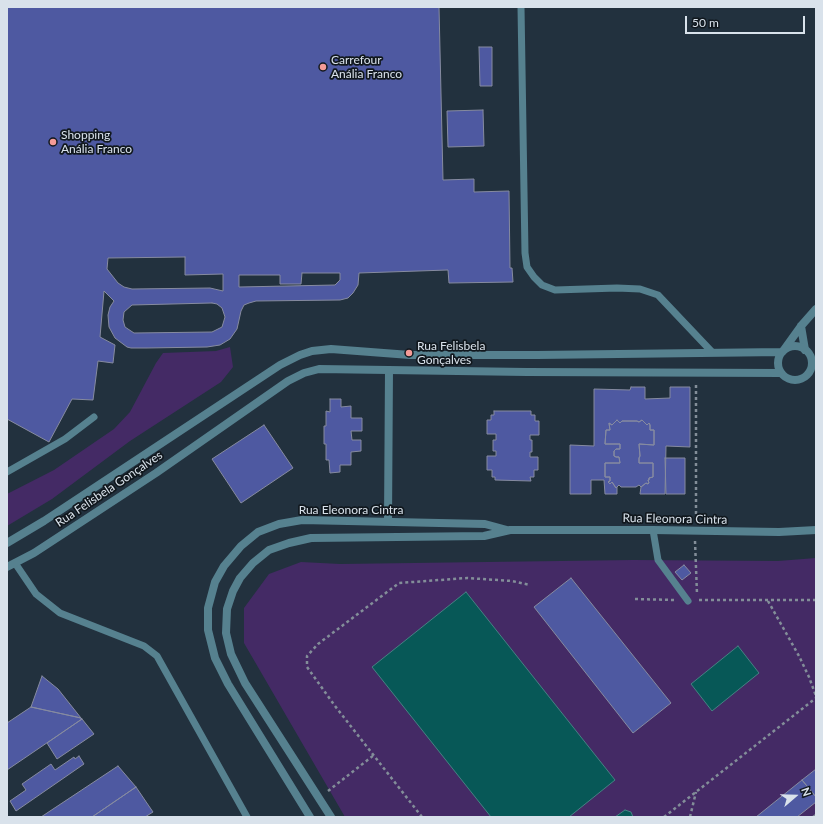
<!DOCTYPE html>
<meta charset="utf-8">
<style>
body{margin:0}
#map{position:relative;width:823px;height:824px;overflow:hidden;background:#22313e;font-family:Lato,sans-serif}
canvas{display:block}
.frame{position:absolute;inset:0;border:8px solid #d9e2eb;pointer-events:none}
.north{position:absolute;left:775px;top:776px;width:40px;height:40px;-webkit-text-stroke:3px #11181e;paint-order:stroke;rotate:70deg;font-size:11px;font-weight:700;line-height:16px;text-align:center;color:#d9e2eb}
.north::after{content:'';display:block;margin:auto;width:14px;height:18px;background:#d9e2eb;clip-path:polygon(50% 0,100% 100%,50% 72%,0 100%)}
.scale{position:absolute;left:685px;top:16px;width:120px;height:18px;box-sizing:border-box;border:2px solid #d9e2eb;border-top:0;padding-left:5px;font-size:12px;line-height:14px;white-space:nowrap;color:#d9e2eb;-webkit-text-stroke:3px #11181e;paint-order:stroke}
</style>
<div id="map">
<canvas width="823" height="824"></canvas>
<div class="frame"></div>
<div class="north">N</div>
<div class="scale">50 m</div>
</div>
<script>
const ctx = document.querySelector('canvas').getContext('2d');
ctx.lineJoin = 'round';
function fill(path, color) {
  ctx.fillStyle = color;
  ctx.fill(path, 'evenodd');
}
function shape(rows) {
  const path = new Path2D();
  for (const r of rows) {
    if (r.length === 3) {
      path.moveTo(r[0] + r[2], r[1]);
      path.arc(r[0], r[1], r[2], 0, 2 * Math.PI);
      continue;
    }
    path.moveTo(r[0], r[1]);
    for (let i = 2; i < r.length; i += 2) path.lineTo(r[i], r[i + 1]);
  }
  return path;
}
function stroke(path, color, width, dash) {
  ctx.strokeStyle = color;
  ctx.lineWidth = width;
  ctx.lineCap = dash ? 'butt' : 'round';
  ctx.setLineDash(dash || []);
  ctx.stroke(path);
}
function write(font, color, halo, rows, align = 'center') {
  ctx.font = font + ' Lato,sans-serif';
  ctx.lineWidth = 3.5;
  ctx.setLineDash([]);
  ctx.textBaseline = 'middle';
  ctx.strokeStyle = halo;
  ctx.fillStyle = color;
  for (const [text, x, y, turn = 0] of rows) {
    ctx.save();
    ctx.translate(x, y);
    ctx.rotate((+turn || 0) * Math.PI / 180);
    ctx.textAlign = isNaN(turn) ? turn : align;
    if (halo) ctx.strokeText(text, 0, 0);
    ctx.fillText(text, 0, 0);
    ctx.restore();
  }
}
const green = shape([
 [230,347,233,367,221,382,130,441,52,499,7,526,7,494,54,470,114,429,130,412,156,363,163,353,216,351],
 [816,558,816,817,345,817,244,643,244,608,269,574,301,562,340,564,633,560,778,561]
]);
const water = shape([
 [466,592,615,780,569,817,491,817,372,667,466,592],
 [738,646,759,673,712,711,691,684,738,646],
 [625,810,631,812,633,817,615,817,625,810]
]);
const building = shape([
 [7,7,439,7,443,180,474,179,474,192,509,191,510,268,512,268,513,282,449,283,448,270,359,273,358,285,353,293,348,298,340,300,256,301,249,303,244,305,241,311,237,329,230,339,220,345,207,347,147,348,131,348,127,347,115,338,109,327,108,315,110,307,114,301,104,291,100,337,115,345,113,363,98,361,93,400,72,399,49,442,7,419,7,7],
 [185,257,185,275,223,274,223,291,210,288,132,289,124,287,118,283,107,269,108,258,185,257],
 [302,273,340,273,340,280,335,285,239,287,239,275,280,275,280,284,301,284,302,273],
 [212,303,217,304,222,308,225,317,222,327,212,332,134,333,125,327,123,320,124,312,132,305,212,303],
 [479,47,492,47,492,86,480,86,479,47],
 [483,110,484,146,448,147,447,111,483,110],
 [631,387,645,387,645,399,670,398,670,387,690,387,690,447,666,446,665,494,640,494,641,487,646,483,648,484,649,483,648,480,649,480,649,478,653,477,653,463,639,463,639,458,640,456,639,444,654,445,654,430,650,430,650,425,649,423,647,425,642,420,639,422,637,421,622,421,620,423,617,420,612,425,609,423,610,430,606,430,605,444,620,444,620,449,616,449,614,451,614,456,616,457,619,457,620,463,605,463,605,477,610,477,610,481,608,482,610,484,612,482,616,488,617,487,617,494,605,494,604,480,591,480,591,494,570,494,570,445,594,446,594,389,630,390,631,387],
 [330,399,341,399,341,407,351,406,351,418,362,418,362,431,351,431,352,440,361,440,361,451,351,452,351,465,340,465,340,472,330,473,329,460,326,460,326,444,324,444,324,426,326,426,326,411,330,412,330,399],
 [494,411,531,411,531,415,535,415,535,421,539,421,539,435,530,435,530,440,532,440,532,452,530,452,530,457,538,457,538,470,534,470,534,477,530,477,531,481,495,480,495,477,492,477,492,470,487,470,487,456,496,456,496,451,493,451,493,440,496,440,496,434,487,434,487,420,491,420,491,415,494,415,494,411],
 [617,420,620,423,622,421,637,421,639,422,642,420,647,425,649,423,650,425,650,430,654,430,654,445,639,444,640,456,639,458,639,463,653,463,653,477,649,478,649,480,648,480,649,483,648,484,646,483,641,487,639,485,636,487,621,487,619,485,616,488,612,482,610,484,608,482,610,481,610,477,605,477,605,463,620,463,619,457,616,457,614,456,614,451,616,449,620,449,620,444,605,444,606,430,610,430,609,423,612,425,617,420],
 [264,425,293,468,241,503,212,459,264,425],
 [665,458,685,458,685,494,666,494,665,458],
 [684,565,691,573,682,580,675,572,684,565],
 [571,578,671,703,633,733,534,607,571,578],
 [42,676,58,689,81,718,31,707,42,676],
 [31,707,81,718,82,719,7,770,7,723,31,707],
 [82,719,94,734,57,759,47,743,82,719],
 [79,756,84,764,16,811,10,801,26,790,22,784,51,764,55,770,74,757,75,759,79,756],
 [118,766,136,787,92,817,41,817,118,766],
 [816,769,816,797,802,780,816,769],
 [802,780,816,797,816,802,797,817,756,817,802,780],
 [136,787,153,812,145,817,92,817,136,787]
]);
const path = shape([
 [696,520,696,383],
 [695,541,697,594],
 [635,599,674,600],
 [699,600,816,600],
 [768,601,799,656,809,677,816,696],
 [328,791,374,755],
 [422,817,335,706,307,667,307,656,318,644,399,583,467,578,512,581,530,585],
 [664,817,816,698],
 [690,817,696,792],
 [813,817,816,815]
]);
const service = shape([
 [521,7,525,253,527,267,534,277,542,285,555,290,617,288,640,289,658,295,712,352],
 [7,472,65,439,94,417],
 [653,530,658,560,688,601],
 [15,563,36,594,60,613,144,646,157,656,247,817]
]);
const minor = shape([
 [801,326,805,350],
 [783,351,801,326,816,309],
 [388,521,389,370],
 [310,817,228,684,215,658,208,630,208,608,215,582,224,566,241,546,258,532,279,524,302,520,485,524,507,530],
 [331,817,245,683,231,654,226,633,227,609,233,591,240,578,253,563,269,550,289,543,311,538,484,536,510,530,653,530,779,532,816,530]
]);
const tertiary = shape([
 [795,363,17],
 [7,543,44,521,280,365,300,355,312,351,331,349,410,355,537,355,782,352],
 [7,567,34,553,156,473,288,381,304,373,319,369,527,372,781,373]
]);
const markers = [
 [323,67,4,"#f59b97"],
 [53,142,4,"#f59b97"],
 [409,353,4,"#f59b97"]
];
const poiNames = [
 ["Carrefour",331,60],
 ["Anália Franco",331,74],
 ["Shopping",61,135],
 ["Anália Franco",61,149],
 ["Rua Felisbela",417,346],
 ["Gonçalves",417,360]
];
const streetNames = [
 ["Rua Felisbela Gonçalves",109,489,-34],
 ["Rua Eleonora Cintra",351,510],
 ["Rua Eleonora Cintra",675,519,1]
];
fill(green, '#442a65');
fill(water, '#075857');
stroke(water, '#468183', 1);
fill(building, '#4e59a1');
stroke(building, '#868ba0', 1);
stroke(path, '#838e99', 2.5, [3, 3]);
stroke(service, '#56818f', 7);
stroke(minor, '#56818f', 8);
stroke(tertiary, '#56818f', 8);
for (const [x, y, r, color] of markers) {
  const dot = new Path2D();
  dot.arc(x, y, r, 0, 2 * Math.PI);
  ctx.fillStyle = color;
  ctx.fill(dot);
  stroke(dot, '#11181e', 1.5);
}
write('12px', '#d9e2eb', '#11181e', poiNames, 'left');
write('12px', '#d9e2eb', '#11181e', streetNames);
</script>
